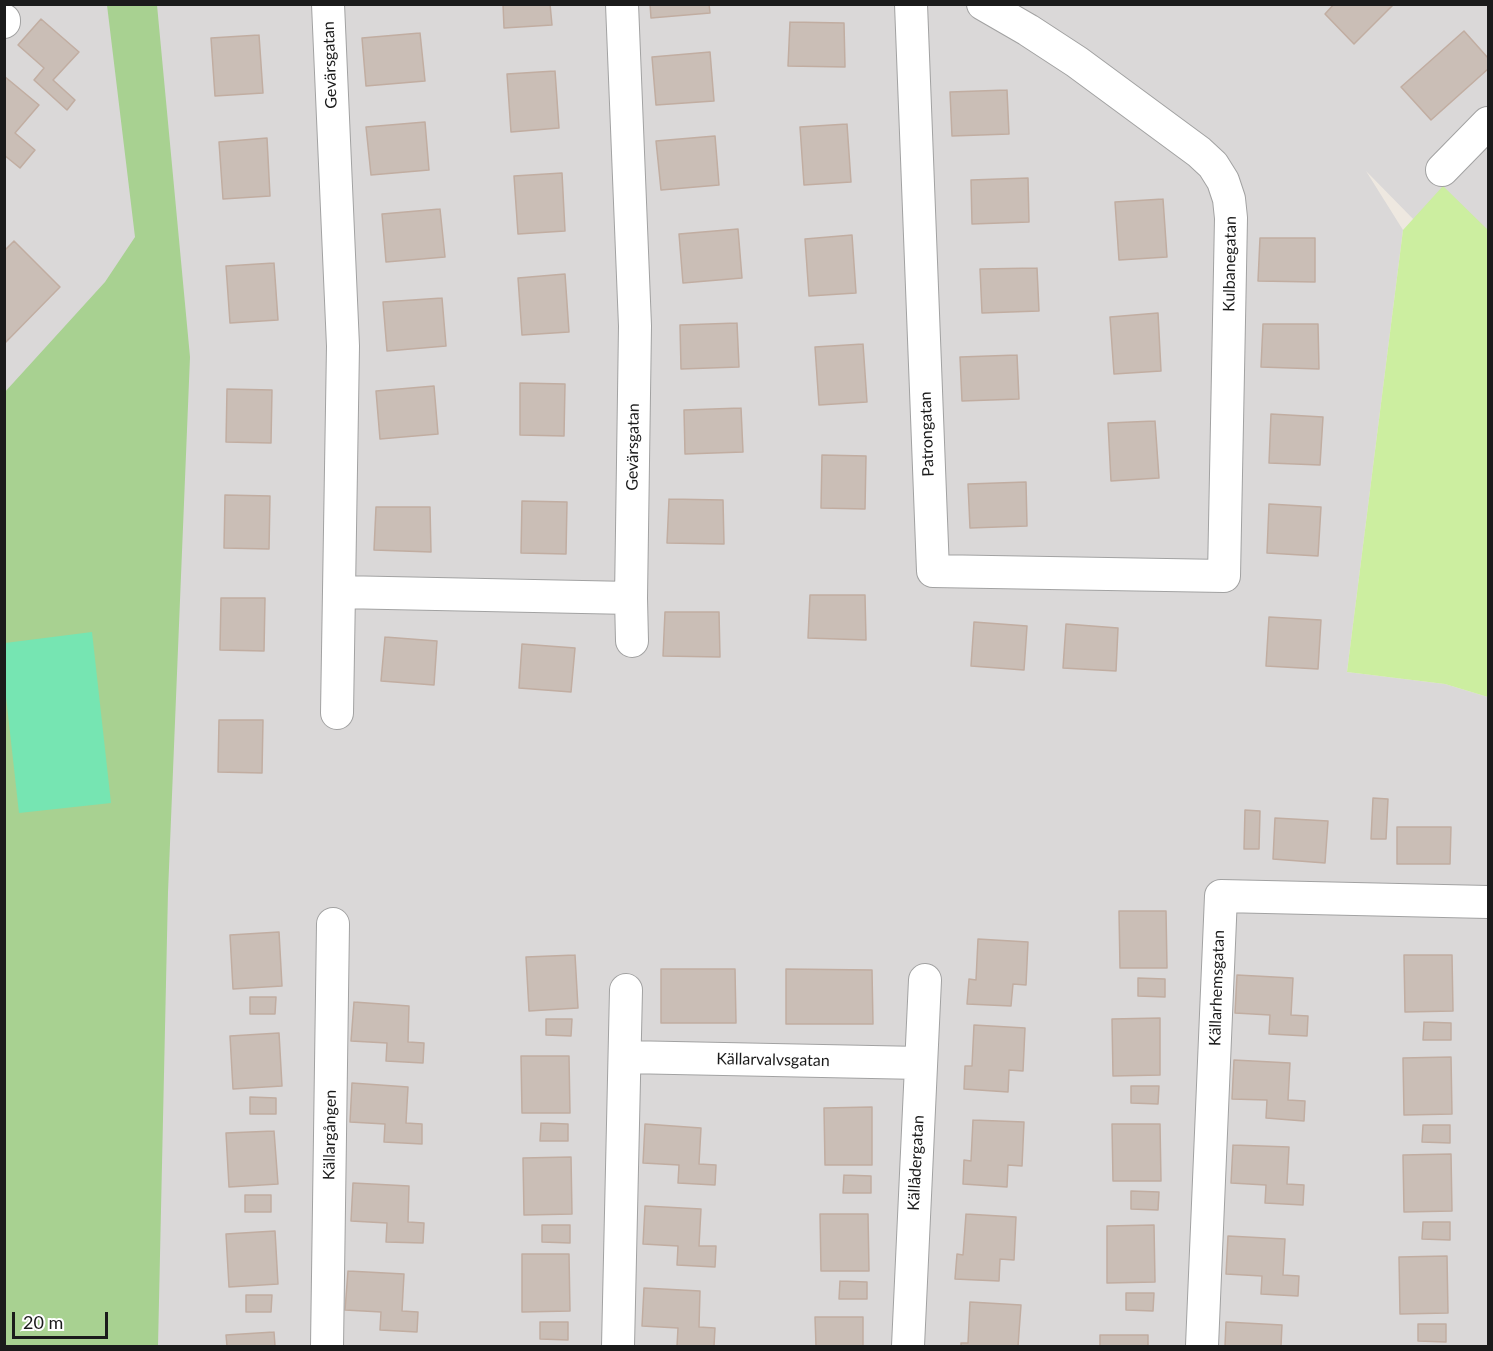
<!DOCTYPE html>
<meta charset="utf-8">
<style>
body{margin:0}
#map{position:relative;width:1493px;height:1351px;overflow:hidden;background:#eee8e0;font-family:Lato,sans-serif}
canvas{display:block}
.frame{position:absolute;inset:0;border:6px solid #1b1b1b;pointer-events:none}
.scale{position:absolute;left:12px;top:1312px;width:96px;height:27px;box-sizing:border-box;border:3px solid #1b1b1b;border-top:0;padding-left:8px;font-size:18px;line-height:21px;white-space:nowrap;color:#1b1b1b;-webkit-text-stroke:4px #fff;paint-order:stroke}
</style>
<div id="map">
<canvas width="1493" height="1351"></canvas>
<div class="frame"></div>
<div class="scale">20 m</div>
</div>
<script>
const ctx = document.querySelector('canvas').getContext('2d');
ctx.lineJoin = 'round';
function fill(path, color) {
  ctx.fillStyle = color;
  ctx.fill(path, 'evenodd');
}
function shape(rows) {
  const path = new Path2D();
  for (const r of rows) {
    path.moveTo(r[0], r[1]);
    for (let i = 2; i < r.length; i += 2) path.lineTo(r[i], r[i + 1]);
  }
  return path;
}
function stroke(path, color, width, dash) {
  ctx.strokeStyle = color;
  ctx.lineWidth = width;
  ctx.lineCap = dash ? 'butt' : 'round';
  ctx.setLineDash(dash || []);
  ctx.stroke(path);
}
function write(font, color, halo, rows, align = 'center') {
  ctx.font = font + ' Lato,sans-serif';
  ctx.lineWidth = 5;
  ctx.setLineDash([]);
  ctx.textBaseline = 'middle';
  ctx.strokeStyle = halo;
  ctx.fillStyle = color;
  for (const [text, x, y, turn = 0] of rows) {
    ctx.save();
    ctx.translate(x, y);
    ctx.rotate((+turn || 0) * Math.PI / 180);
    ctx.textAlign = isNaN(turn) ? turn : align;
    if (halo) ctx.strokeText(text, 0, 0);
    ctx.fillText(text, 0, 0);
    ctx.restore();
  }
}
const residential = shape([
 [5,5,1488,5,1488,366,1418,224,1366,171,1403,230,1347,672,1445,684,1488,697,1488,1346,5,1346]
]);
const grass = shape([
 [1443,186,1488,230,1488,697,1445,684,1347,672,1403,230]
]);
const forest = shape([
 [107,5,157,5,190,357,168,892,158,1346,5,1346,4,393,105,282,135,237]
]);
const pitch = shape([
 [92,632,111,803,19,813,5,688,5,643]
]);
const building = shape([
 [503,4,550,4,552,25,504,28,503,4],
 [650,4,709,4,710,13,651,18,650,4],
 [1334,4,1394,4,1354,44,1325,14,1334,4],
 [41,19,79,52,53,80,75,100,67,110,34,80,44,68,18,45,41,19],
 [790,22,844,23,845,67,788,66,790,22],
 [1464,31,1488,58,1488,69,1431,120,1401,87,1464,31],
 [420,33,425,81,366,86,362,38,420,33],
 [259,35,263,93,215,96,211,38,259,35],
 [710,52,714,101,656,105,652,57,710,52],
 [555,71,559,128,511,132,507,74,555,71],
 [4,76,39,105,15,133,35,150,20,168,4,155,4,76],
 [1007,90,1009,134,952,136,950,92,1007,90],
 [425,122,429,170,371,175,366,127,425,122],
 [847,124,851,182,804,185,800,127,847,124],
 [715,136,719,185,661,190,656,141,715,136],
 [267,138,270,196,223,199,219,142,267,138],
 [562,173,565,231,518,234,514,176,562,173],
 [1028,178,1029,222,972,224,971,180,1028,178],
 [1163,199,1167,257,1119,260,1115,202,1163,199],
 [440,209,445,257,386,262,382,214,440,209],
 [738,229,742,278,683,283,679,234,738,229],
 [852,235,856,293,809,296,805,239,852,235],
 [1260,238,1315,238,1315,282,1258,281,1260,238],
 [14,241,60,287,4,344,4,251,14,241],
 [274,263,278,320,230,323,226,266,274,263],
 [1037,268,1039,311,982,313,980,269,1037,268],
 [565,274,569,332,522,335,518,278,565,274],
 [442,298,446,346,387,351,383,302,442,298],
 [1158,313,1161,371,1114,374,1110,317,1158,313],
 [737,323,739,367,681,369,680,325,737,323],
 [1263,324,1318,324,1319,369,1261,367,1263,324],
 [863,344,867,402,819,405,815,347,863,344],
 [1017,355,1019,399,962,401,960,357,1017,355],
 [520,383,565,384,564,436,520,435,520,383],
 [434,386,438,434,380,439,376,391,434,386],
 [227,389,272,390,271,443,226,442,227,389],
 [741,408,743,452,685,454,684,410,741,408],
 [1271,414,1323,417,1320,465,1269,463,1271,414],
 [1155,421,1159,478,1111,481,1108,423,1155,421],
 [822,455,866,456,865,509,821,508,822,455],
 [1026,482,1027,526,970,528,968,484,1026,482],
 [225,495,270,496,269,549,224,548,225,495],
 [669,499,723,500,724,544,667,543,669,499],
 [522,501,567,502,566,554,521,553,522,501],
 [1269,504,1321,507,1318,556,1267,553,1269,504],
 [376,507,430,507,431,552,374,550,376,507],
 [810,595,865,595,866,640,808,638,810,595],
 [221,598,265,598,264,651,220,650,221,598],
 [665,612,719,612,720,657,663,656,665,612],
 [1269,617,1321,620,1318,669,1266,666,1269,617],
 [974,622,1027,626,1024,670,971,666,974,622],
 [1066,624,1118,628,1116,671,1063,668,1066,624],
 [385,637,437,641,434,685,381,681,385,637],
 [522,644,575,648,571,692,519,688,522,644],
 [219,720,263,720,262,773,218,772,219,720],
 [1373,798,1388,799,1386,839,1371,839,1373,798],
 [1245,810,1260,811,1259,849,1244,849,1245,810],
 [1275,818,1328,821,1325,863,1273,859,1275,818],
 [1397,827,1451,827,1450,864,1397,864,1397,827],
 [1119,911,1166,911,1167,968,1120,968,1119,911],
 [279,932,282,986,233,989,230,935,279,932],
 [978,939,1028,942,1026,985,1013,984,1011,1006,967,1004,969,979,976,980,978,939],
 [575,955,578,1008,529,1011,526,957,575,955],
 [1404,955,1452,955,1453,1011,1405,1012,1404,955],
 [661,969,735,969,736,1023,661,1023,661,969],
 [786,969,872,970,873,1024,786,1024,786,969],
 [1237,975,1293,978,1291,1015,1308,1016,1307,1036,1269,1034,1270,1015,1235,1013,1237,975],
 [1138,978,1165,979,1165,997,1138,996,1138,978],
 [250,997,276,997,275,1014,250,1014,250,997],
 [354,1002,409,1006,408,1042,424,1043,423,1063,386,1061,387,1043,351,1041,354,1002],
 [1160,1018,1160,1075,1113,1076,1112,1019,1160,1018],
 [546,1019,572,1019,571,1036,546,1035,546,1019],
 [1424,1022,1451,1023,1451,1040,1423,1040,1424,1022],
 [974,1025,1025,1028,1023,1071,1009,1070,1008,1092,964,1089,965,1066,972,1066,974,1025],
 [279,1033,282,1086,233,1089,230,1036,279,1033],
 [521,1056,569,1056,570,1113,522,1113,521,1056],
 [1451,1057,1452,1114,1404,1115,1403,1058,1451,1057],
 [1234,1060,1290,1063,1288,1100,1305,1101,1304,1121,1266,1118,1267,1100,1232,1099,1234,1060],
 [352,1083,408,1087,406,1123,422,1124,422,1144,384,1142,385,1124,350,1122,352,1083],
 [1131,1086,1159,1086,1158,1104,1131,1103,1131,1086],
 [250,1097,276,1098,276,1114,250,1114,250,1097],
 [872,1107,872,1165,825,1165,824,1108,872,1107],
 [973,1120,1024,1122,1022,1166,1008,1165,1007,1187,963,1184,964,1160,971,1161,973,1120],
 [541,1123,568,1124,568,1141,540,1141,541,1123],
 [645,1124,701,1128,699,1164,716,1165,715,1185,678,1183,679,1165,643,1163,645,1124],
 [1112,1124,1160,1124,1161,1181,1113,1181,1112,1124],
 [1423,1125,1450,1125,1450,1143,1422,1142,1423,1125],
 [274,1131,278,1184,229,1187,226,1133,274,1131],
 [1233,1145,1289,1147,1287,1184,1304,1185,1303,1205,1265,1203,1266,1185,1231,1183,1233,1145],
 [1451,1154,1452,1211,1404,1212,1403,1155,1451,1154],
 [571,1157,572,1214,524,1215,523,1158,571,1157],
 [844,1175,871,1176,871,1193,843,1193,844,1175],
 [353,1183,409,1186,408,1222,424,1223,423,1243,386,1242,387,1223,351,1221,353,1183],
 [1131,1191,1159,1192,1158,1210,1131,1209,1131,1191],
 [245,1195,271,1195,271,1212,245,1212,245,1195],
 [645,1206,701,1209,699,1246,716,1246,715,1267,677,1265,678,1246,643,1244,645,1206],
 [820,1214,868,1214,869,1271,821,1271,820,1214],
 [966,1214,1016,1217,1014,1260,1000,1259,999,1281,955,1279,957,1254,963,1255,966,1214],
 [1423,1222,1450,1222,1450,1240,1422,1239,1423,1222],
 [542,1225,570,1225,570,1243,542,1242,542,1225],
 [1154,1225,1155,1282,1107,1283,1107,1226,1154,1225],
 [275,1231,278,1284,229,1287,226,1234,275,1231],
 [1228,1236,1285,1239,1283,1275,1299,1276,1298,1296,1261,1294,1262,1276,1226,1274,1228,1236],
 [522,1254,569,1254,570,1311,522,1312,522,1254],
 [1447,1256,1448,1313,1400,1314,1399,1257,1447,1256],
 [348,1271,404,1274,402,1311,418,1312,417,1332,380,1330,381,1312,345,1310,348,1271],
 [840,1281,867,1282,867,1299,839,1299,840,1281],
 [644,1288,700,1291,699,1327,715,1328,714,1346,677,1346,678,1328,642,1326,644,1288],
 [1126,1293,1154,1293,1153,1311,1126,1310,1126,1293],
 [246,1295,272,1295,271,1312,246,1312,246,1295],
 [970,1302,1021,1305,1018,1346,961,1346,961,1343,968,1343,970,1302],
 [815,1317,863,1317,863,1346,816,1346,815,1317],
 [540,1322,568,1322,568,1340,540,1339,540,1322],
 [1226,1322,1282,1325,1281,1346,1225,1346,1226,1322],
 [1418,1324,1446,1324,1446,1342,1418,1341,1418,1324],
 [274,1332,275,1346,227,1346,226,1335,274,1332],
 [1100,1335,1148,1335,1148,1346,1100,1346,1100,1335]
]);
const street = shape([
 [328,4,343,346,337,713],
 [911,4,933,571,1224,576,1231,218,1229,199,1223,181,1213,165,1199,152,1077,62,1028,30,983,4],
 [4,20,4,22],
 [1442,170,1488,123],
 [339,592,631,598,635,326,622,4],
 [631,598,632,641],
 [625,1057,921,1063],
 [327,1346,333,924],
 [618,1346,626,990],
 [908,1346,925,980],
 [1202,1346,1221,896,1488,902]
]);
const streetNames = [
 ["Gevärsgatan",330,65,-92],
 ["Kulbanegatan",1230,264,-89],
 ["Patrongatan",927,434,-92],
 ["Gevärsgatan",633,447,-89],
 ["Källarhemsgatan",1217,988,-88],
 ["Källarvalvsgatan",773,1060,1],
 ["Källargången",330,1135,-89],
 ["Källådergatan",916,1163,-87]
];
fill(residential, '#dad8d8');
fill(grass, '#cceea0');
fill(forest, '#a8d191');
fill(pitch, '#76e5b2');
fill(building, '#cabeb6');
stroke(building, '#c1ada1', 1.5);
stroke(street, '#a2a2a2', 34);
stroke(street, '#fff', 32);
write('16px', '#1b1b1b', '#fff', streetNames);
</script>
